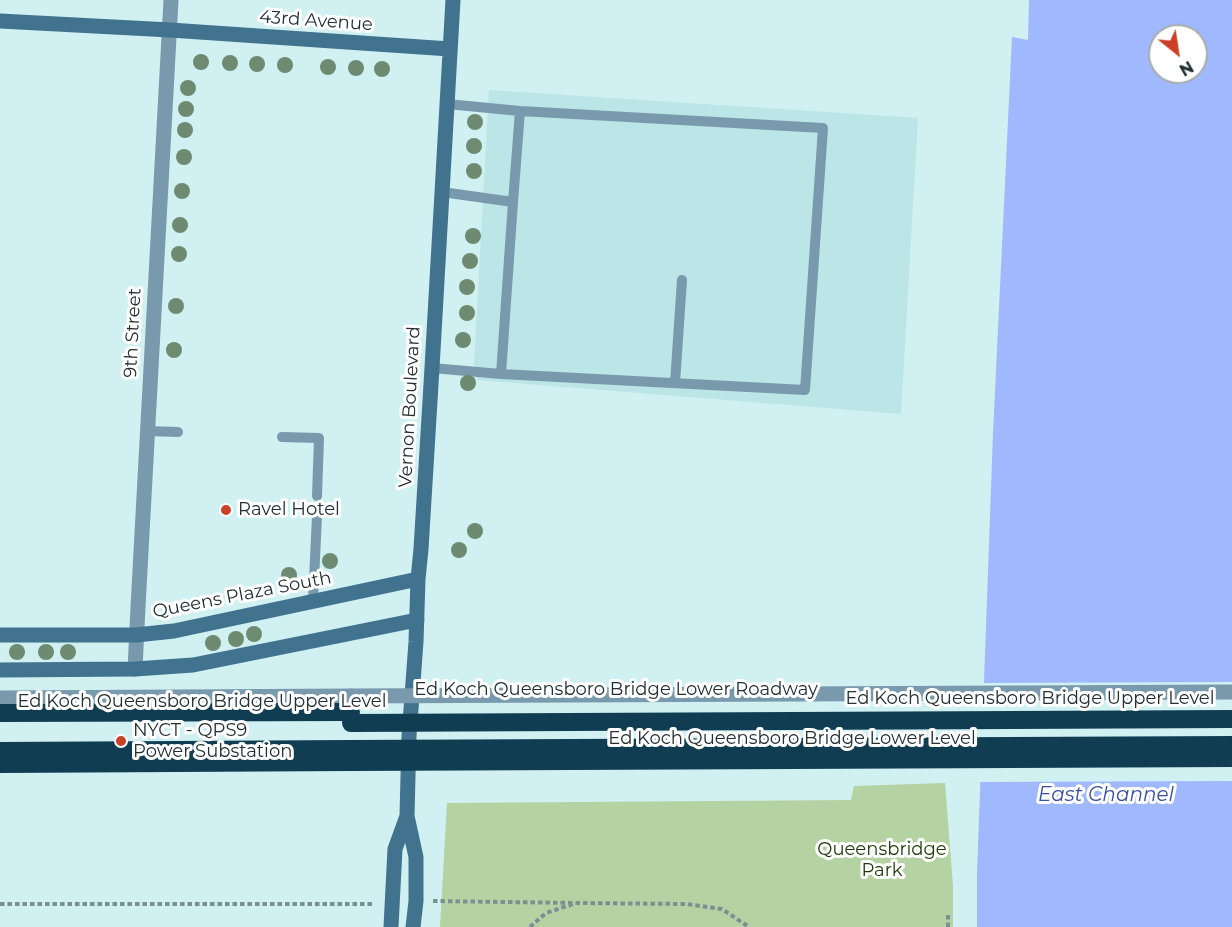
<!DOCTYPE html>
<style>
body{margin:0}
#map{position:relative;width:1232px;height:927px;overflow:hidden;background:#d0f0f2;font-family:Montserrat,sans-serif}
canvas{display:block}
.north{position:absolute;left:1148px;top:24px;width:60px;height:60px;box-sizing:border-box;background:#fff;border:2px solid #a7acac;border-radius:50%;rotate:150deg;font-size:16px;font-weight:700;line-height:24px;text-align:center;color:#232f30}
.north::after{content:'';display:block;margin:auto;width:21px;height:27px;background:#cb4026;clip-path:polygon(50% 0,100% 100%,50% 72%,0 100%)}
</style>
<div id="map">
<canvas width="1232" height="927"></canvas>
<div class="north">N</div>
</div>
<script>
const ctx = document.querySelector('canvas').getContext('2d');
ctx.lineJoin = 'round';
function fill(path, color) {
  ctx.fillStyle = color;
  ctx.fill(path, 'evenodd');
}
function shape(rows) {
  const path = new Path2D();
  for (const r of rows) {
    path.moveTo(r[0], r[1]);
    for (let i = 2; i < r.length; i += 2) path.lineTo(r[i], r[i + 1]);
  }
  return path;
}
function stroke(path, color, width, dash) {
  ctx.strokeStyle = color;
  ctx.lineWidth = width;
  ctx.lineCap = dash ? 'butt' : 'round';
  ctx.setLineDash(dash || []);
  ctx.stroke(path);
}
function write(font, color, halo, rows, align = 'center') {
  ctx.font = font + ' Montserrat,sans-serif';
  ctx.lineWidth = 6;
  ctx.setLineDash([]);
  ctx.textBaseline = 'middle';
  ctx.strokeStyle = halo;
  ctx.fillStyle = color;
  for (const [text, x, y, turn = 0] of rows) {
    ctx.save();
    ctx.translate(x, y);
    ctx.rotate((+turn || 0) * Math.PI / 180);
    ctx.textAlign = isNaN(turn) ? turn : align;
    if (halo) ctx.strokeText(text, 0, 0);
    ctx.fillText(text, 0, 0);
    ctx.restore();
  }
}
const built = shape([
 [489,90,918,118,901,414,477,380,474,364]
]);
const green = shape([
 [945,783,953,886,953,927,440,927,447,803,851,800,854,786]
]);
const water = shape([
 [1029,0,1232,0,1232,927,977,927,977,874,993,433,1012,37,1028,40],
 [1160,36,1196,36,1196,72,1160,72]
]);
const pier = shape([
 [1232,682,1232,781,978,782,981,683]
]);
const path = shape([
 [433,901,577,903,686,904,722,909,749,927],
 [0,904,374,904],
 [530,927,546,913,573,904],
 [948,927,948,915]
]);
const lane = shape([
 [442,192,513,202],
 [432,368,501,374,805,390,823,128,520,111,447,104],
 [501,374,513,202,520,111],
 [675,383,682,280],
 [147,431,178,432],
 [282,437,319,438,317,496],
 [313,601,317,516]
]);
const street = shape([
 [135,669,138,607,171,0],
 [0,698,351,696]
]);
const secondary = shape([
 [0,21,170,30,450,49],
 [0,635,136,635,174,631,418,579],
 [0,670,135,669,193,665,417,620],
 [391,927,395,849,407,816],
 [413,927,416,901,416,857,407,816,409,736,416,642,418,579,421,549,432,368,453,0]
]);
const highway = shape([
 [0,713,351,712],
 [0,751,351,749],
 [0,764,351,762]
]);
const streetBridge = shape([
 [351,696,1232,692]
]);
const highwayBridge = shape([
 [351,723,1232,719],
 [351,749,1232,745],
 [351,762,1232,758]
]);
const trees = [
 [201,62],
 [230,63],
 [257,64],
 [285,65],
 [328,67],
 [356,68],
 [382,69],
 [188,88],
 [186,109],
 [475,122],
 [185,130],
 [474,146],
 [184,157],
 [474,171],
 [182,191],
 [180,225],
 [473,236],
 [179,254],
 [470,261],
 [467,287],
 [176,306],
 [467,313],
 [463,340],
 [174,350],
 [468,383],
 [475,531],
 [459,550],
 [330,561],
 [289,575],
 [254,634],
 [236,639],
 [213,643],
 [17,652],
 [46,652],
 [68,652]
];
const markers = [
 [226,510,6,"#cb4026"],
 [121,741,6,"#cb4026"]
];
const streetNames = [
 ["43rd Avenue",316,21,4],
 ["9th Street",133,333,-87],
 ["Vernon Boulevard",410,407,-87],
 ["Queens Plaza South",242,595,-11],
 ["Ed Koch Queensboro Bridge Lower Roadway",616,690],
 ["Ed Koch Queensboro Bridge Upper Level",1030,699],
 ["Ed Koch Queensboro Bridge Upper Level",202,702],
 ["Ed Koch Queensboro Bridge Lower Level",792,739]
];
const poiNames = [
 ["Ravel Hotel",238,510],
 ["NYCT - QPS9",133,731],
 ["Power Substation",133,752]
];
const parkNames = [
 ["Queensbridge",882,850],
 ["Park",882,871]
];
const waterNames = [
 ["East Channel",1106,795]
];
fill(built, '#bce5e8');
fill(green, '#b4d2a2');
fill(water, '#a0b8fd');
fill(pier, '#d0f0f2');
stroke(path, '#7a9092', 4, [4.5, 3]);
stroke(lane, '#7999ad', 10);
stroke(street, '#7999ad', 15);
stroke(secondary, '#41728e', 15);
stroke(highway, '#113d53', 18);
stroke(streetBridge, '#7999ad', 15);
stroke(highwayBridge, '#113d53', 18);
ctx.fillStyle = '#6e8b71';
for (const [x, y] of trees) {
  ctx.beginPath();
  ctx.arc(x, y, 8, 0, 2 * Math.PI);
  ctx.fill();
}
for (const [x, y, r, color] of markers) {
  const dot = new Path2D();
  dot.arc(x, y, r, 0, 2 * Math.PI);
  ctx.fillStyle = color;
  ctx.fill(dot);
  stroke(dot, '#fff', 2);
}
write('18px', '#232f30', '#fff', streetNames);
write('18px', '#232f30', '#fff', poiNames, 'left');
write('18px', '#1e3808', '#fff', parkNames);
write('italic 20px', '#3950a0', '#fff', waterNames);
</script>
